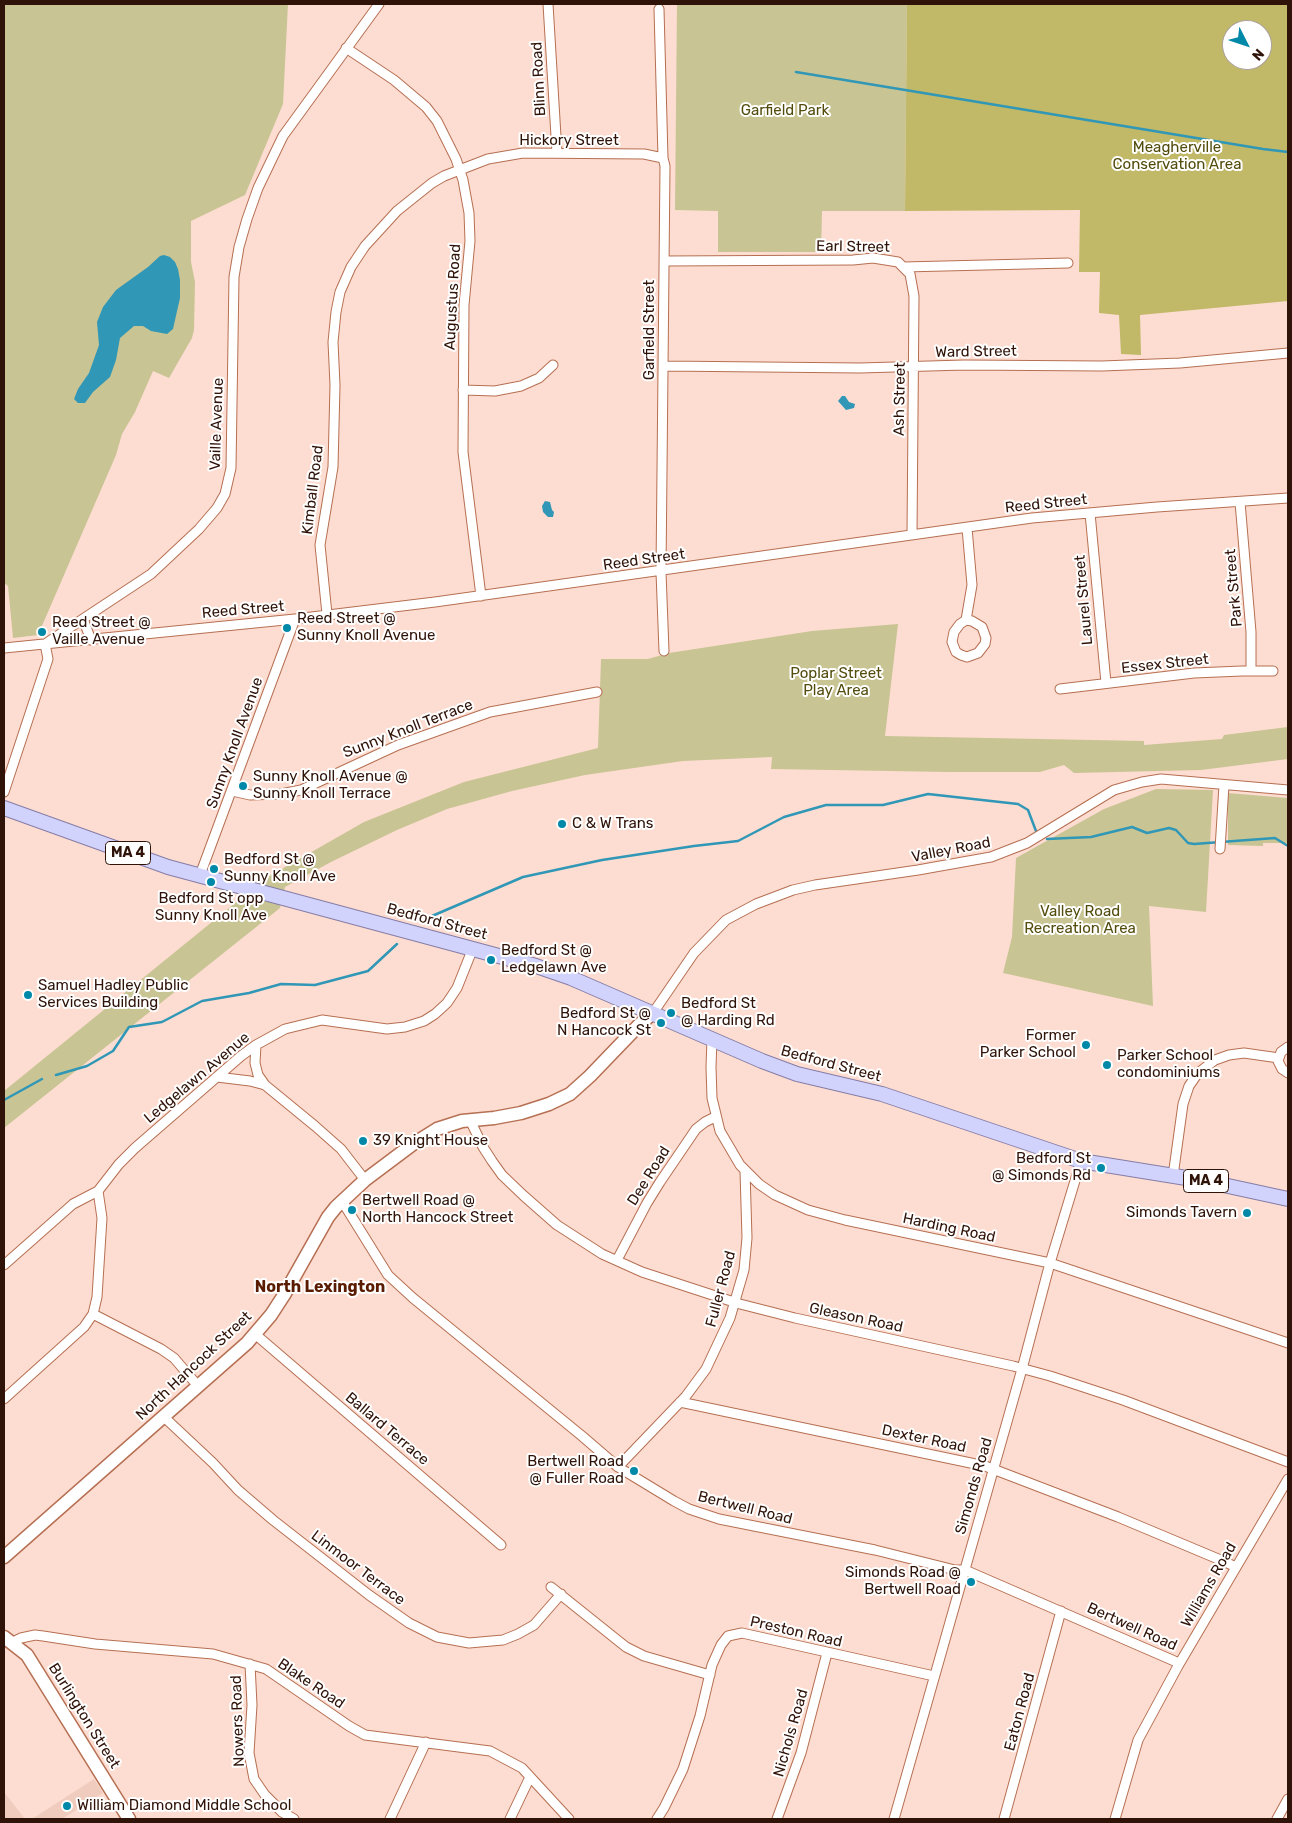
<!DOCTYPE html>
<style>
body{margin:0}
#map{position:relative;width:1292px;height:1823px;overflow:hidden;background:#fdddd1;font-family:Rubik,sans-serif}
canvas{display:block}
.frame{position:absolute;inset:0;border:5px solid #2f1308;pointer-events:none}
.north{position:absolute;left:1222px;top:20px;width:50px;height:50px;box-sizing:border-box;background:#fff;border:1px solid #aca19c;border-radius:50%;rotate:131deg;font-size:14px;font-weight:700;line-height:20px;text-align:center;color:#2f1308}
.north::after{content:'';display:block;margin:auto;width:18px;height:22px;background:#0088a8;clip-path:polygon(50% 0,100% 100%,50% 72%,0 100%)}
</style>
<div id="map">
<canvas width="1292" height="1823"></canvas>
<div class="frame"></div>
<div class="north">N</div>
</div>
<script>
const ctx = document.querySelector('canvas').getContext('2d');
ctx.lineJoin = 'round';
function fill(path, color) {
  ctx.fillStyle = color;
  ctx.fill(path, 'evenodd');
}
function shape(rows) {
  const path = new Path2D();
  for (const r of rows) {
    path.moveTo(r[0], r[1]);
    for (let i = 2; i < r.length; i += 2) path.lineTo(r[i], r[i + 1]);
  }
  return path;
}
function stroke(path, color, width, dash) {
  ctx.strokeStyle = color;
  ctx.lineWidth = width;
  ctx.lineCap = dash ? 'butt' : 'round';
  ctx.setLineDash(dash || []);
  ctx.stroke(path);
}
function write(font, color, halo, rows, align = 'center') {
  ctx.font = font + ' Rubik,sans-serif';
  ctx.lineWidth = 4;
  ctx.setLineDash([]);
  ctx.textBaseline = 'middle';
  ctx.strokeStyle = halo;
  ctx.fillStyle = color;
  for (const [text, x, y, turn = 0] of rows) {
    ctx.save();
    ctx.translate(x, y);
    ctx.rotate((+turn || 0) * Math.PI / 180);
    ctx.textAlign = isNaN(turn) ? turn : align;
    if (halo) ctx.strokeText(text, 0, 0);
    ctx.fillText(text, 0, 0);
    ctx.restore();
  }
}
const built = shape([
 [94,1779,103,1793,62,1819,32,1819],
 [4,1792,25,1819,4,1819]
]);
const green = shape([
 [4,4,288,4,283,104,245,195,191,221,191,262,195,282,194,330,192,338,169,378,153,371,135,412,122,434,116,455,38,635,13,638,8,586,4,583],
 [677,4,907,4,905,211,822,211,821,252,718,252,718,211,675,210],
 [898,624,885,736,1144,741,1144,745,1222,739,1224,735,1288,727,1288,759,1201,770,1074,773,1064,765,1040,772,949,772,771,769,772,757,683,761,585,775,512,791,447,809,397,830,331,862,285,887,280,908,4,1128,4,1091,266,878,364,822,464,782,598,748,601,659,648,659,669,653,812,631],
 [1156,789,1213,790,1206,912,1149,906,1153,1006,1003,973,1012,937,1016,858,1104,809],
 [1228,793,1288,798,1288,843,1263,843,1263,846,1228,845]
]);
const forest = shape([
 [907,4,1288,4,1288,301,1140,315,1141,355,1121,354,1119,315,1099,313,1100,272,1079,272,1080,210,905,211],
 [1232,30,1262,30,1262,60,1232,60]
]);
const water = shape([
 [164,255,170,257,175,262,178,269,180,280,180,298,173,329,167,334,151,331,143,326,134,326,120,338,116,360,110,377,93,392,85,403,78,403,74,399,78,389,89,373,99,345,97,322,103,307,116,290,148,267,160,256],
 [842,396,845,396,849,402,855,404,854,408,846,410,838,401],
 [545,501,550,502,552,510,554,512,553,517,548,517,543,512,542,506]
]);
const stream = shape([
 [796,72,1263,149,1288,152],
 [1047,839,1091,837,1132,827,1147,833,1169,828,1176,830,1188,843,1194,844,1275,838,1288,846],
 [426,921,432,916,523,877,602,860,694,846,738,841,784,817,826,805,883,805,928,794,1018,804,1028,810,1036,831],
 [56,1075,87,1066,113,1051,129,1027,162,1022,202,1001,249,993,281,984,315,985,368,971,397,944],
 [4,1100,42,1079]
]);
const street = shape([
 [548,4,557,153],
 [659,9,663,158,665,166,661,572,664,651],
 [346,48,394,80,426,107,437,121,456,159,463,180,469,213,470,241,464,305,463,452,481,596],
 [665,261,853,260,873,258,898,262,903,267,1068,263],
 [903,267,910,274,914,296,912,535],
 [664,366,860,368,964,365,1102,366,1180,363,1288,353],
 [463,390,495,391,521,386,539,378,553,365],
 [1240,502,1251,632,1251,671],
 [1090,513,1106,683],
 [327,614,320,545,333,467,335,385,333,342,336,312,340,292,351,267,365,246,397,211,432,183,444,176,488,159,523,153,644,154,663,158],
 [83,619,91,640],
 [966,620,972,621,982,627,986,638,985,644,978,653,967,657,961,655,956,652,952,642,954,632,960,624,966,620],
 [966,620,972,585,967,528],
 [4,648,295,619,435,602,1032,518,1157,507,1288,498],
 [1060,689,1194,673,1242,671,1273,671],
 [232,791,250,795,281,794,301,790,398,745,490,712,597,692],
 [4,792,48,659,45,644,151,574,199,529,217,508,225,494,231,468,234,277,239,247,247,219,258,188,283,136,379,4],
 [1220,849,1224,785],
 [200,875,295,619],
 [653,1013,694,953,726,920,756,904,793,890,815,885,918,870,991,857,1027,843,1114,790,1142,782,1161,779,1288,790],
 [712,1039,711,1067,712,1098,720,1131,740,1165,759,1184,775,1195,808,1210,845,1220,1050,1263,1288,1343],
 [256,1045,255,1063,258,1075,265,1085,315,1126,341,1149,365,1180],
 [1288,1047,1281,1052,1278,1061,1282,1069,1288,1073],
 [217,1077,250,1081,265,1085],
 [470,1120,483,1147,492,1161,502,1175,524,1196,557,1225,602,1254,642,1272,740,1304,795,1318,1013,1366,1050,1376,1123,1400,1288,1462],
 [1173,1176,1183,1104,1189,1086,1198,1073,1215,1060,1229,1055,1244,1053,1279,1058],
 [342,1201,388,1275,413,1298,582,1436,618,1467,674,1501,689,1509,719,1519,875,1550,955,1570,965,1570,1179,1663],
 [617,1260,647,1203,660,1182,696,1129,705,1122,715,1117],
 [4,1265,73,1204,98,1191,119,1164,135,1148,241,1056,256,1045,285,1029,322,1020,387,1029,405,1027,424,1021,435,1014,447,1003,457,988,473,948],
 [93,1314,161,1349,174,1358,198,1386],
 [255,1334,501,1545],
 [4,1399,84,1327,93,1314,97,1297,102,1218,98,1191],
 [680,1402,985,1466,1118,1517,1223,1561,1236,1567],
 [164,1417,213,1463,238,1490,273,1520,369,1595,409,1623,437,1637,469,1643,503,1640,518,1634,534,1625,561,1594],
 [618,1467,686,1396,706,1369,730,1318,744,1270,747,1238,745,1171],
 [551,1587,626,1647,644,1656,710,1675],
 [11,1643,21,1638,35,1635,43,1636,95,1644,213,1654,266,1669,349,1726,365,1735,490,1751,522,1768,569,1819],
 [250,1664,252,1705,249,1753,254,1779,265,1795,282,1812,294,1819],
 [390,1819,426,1742],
 [510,1819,530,1777],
 [657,1819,664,1808,683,1769,700,1716,712,1665,721,1645,728,1636,742,1633,934,1676],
 [777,1819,801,1753,827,1653],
 [894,1819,1022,1369,1050,1263,1081,1161],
 [1004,1819,1061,1611],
 [1115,1819,1138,1740,1178,1666,1288,1479],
 [1277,1819,1288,1799]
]);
const secondary = shape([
 [4,1557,247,1343,271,1315,284,1295,328,1217,336,1207,365,1180,413,1144,437,1129,462,1121,494,1118,521,1113,549,1104,570,1094,590,1076,640,1024,653,1013],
 [4,1637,27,1655,129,1819]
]);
const primary = shape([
 [4,808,168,867,536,966,571,978,762,1061,797,1074,882,1094,1081,1161,1205,1181,1288,1199]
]);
const markers = [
 [287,628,5,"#0088a8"],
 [42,632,5,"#0088a8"],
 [243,786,5,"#0088a8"],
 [562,824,5,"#0088a8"],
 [214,869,5,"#0088a8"],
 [211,882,5,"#0088a8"],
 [491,960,5,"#0088a8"],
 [28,995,5,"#0088a8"],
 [671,1013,5,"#0088a8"],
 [661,1023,5,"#0088a8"],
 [1086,1045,5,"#0088a8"],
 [1107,1065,5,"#0088a8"],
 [363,1141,5,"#0088a8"],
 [1101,1168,5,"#0088a8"],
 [352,1210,5,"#0088a8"],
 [1247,1213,5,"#0088a8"],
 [634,1471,5,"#0088a8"],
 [971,1582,5,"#0088a8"],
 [67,1806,5,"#0088a8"]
];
const shields = [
 [128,853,45],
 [1206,1181,45]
];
const shieldNames = [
 ["MA 4",128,853],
 ["MA 4",1206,1181]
];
const streetNames = [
 ["Blinn Road",539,79,-93],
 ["Hickory Street",569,141],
 ["Earl Street",853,247,1],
 ["Augustus Road",453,297,-87],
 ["Garfield Street",650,330,-90],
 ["Ward Street",976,352,-1],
 ["Ash Street",900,399,-89],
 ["Vaille Avenue",217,424,-88],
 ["Kimball Road",313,490,-83],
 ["Reed Street",1046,504,-6],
 ["Reed Street",644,560,-8],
 ["Park Street",1234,588,-95],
 ["Laurel Street",1084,600,-95],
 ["Reed Street",243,610,-5],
 ["Essex Street",1165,664,-6],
 ["Sunny Knoll Terrace",408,729,-21],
 ["Sunny Knoll Avenue",235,743,-70],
 ["Valley Road",951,850,-11],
 ["Bedford Street",437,922,15],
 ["Bedford Street",831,1064,15],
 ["Ledgelawn Avenue",197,1078,-40],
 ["Dee Road",649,1176,-58],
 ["Harding Road",949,1228,12],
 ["Fuller Road",721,1289,-75],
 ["Gleason Road",856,1318,12],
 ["North Hancock Street",194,1366,-43],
 ["Ballard Terrace",387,1429,40],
 ["Dexter Road",924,1439,12],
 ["Simonds Road",974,1486,-74],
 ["Bertwell Road",745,1508,14],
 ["Linmoor Terrace",358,1568,37],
 ["Williams Road",1209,1585,-60],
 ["Bertwell Road",1132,1627,24],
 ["Preston Road",796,1632,13],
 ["Blake Road",311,1684,34],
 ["Eaton Road",1020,1712,-75],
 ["Burlington Street",84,1716,58],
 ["Nowers Road",238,1721,-92],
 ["Nichols Road",791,1733,-74]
];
const parkNames = [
 ["Garfield Park",785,111],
 ["Meagherville",1177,148],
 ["Conservation Area",1177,165],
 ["Poplar Street",836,674],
 ["Play Area",836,691],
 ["Valley Road",1080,912],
 ["Recreation Area",1080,929]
];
const poiNames = [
 ["Reed Street @",297,619],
 ["Sunny Knoll Avenue",297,636],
 ["Reed Street @",52,623],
 ["Vaille Avenue",52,640],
 ["Sunny Knoll Avenue @",253,777],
 ["Sunny Knoll Terrace",253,794],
 ["C & W Trans",572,824],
 ["Bedford St @",224,860],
 ["Sunny Knoll Ave",224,877],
 ["Bedford St opp",211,899,"center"],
 ["Sunny Knoll Ave",211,916,"center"],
 ["Bedford St @",501,951],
 ["Ledgelawn Ave",501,968],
 ["Samuel Hadley Public",38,986],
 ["Services Building",38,1003],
 ["Bedford St",681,1004],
 ["@ Harding Rd",681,1021],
 ["Bedford St @",651,1014,"right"],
 ["N Hancock St",651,1031,"right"],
 ["Former",1076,1036,"right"],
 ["Parker School",1076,1053,"right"],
 ["Parker School",1117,1056],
 ["condominiums",1117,1073],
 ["39 Knight House",373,1141],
 ["Bedford St",1091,1159,"right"],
 ["@ Simonds Rd",1091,1176,"right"],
 ["Bertwell Road @",362,1201],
 ["North Hancock Street",362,1218],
 ["Simonds Tavern",1237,1213,"right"],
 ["Bertwell Road",624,1462,"right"],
 ["@ Fuller Road",624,1479,"right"],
 ["Simonds Road @",961,1573,"right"],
 ["Bertwell Road",961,1590,"right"],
 ["William Diamond Middle School",77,1806]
];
const neighbourhoodNames = [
 ["North Lexington",320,1287]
];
fill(built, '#efccbe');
fill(green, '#c9c494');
fill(forest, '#c1b868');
fill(water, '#3097b6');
stroke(stream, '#3097b6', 2.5);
stroke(street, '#b66f52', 11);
stroke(secondary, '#b66f52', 15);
stroke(primary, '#857da6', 16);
stroke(street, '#fff', 9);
stroke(secondary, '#fff', 12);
stroke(primary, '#d2d3fd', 14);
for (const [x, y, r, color] of markers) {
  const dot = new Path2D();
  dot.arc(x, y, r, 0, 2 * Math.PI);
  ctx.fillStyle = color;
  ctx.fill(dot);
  stroke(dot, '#fff', 2);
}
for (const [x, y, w] of shields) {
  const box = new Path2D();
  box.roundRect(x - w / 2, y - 11.5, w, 23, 4);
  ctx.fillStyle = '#fff';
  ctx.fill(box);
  stroke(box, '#2f1308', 1);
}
write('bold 14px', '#2f1308', null, shieldNames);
write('15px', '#2f1308', '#fff', streetNames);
write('15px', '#534c0d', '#fff', parkNames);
write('15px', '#2f1308', '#fff', poiNames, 'left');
write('bold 16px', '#5a1c00', '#fff', neighbourhoodNames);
</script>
